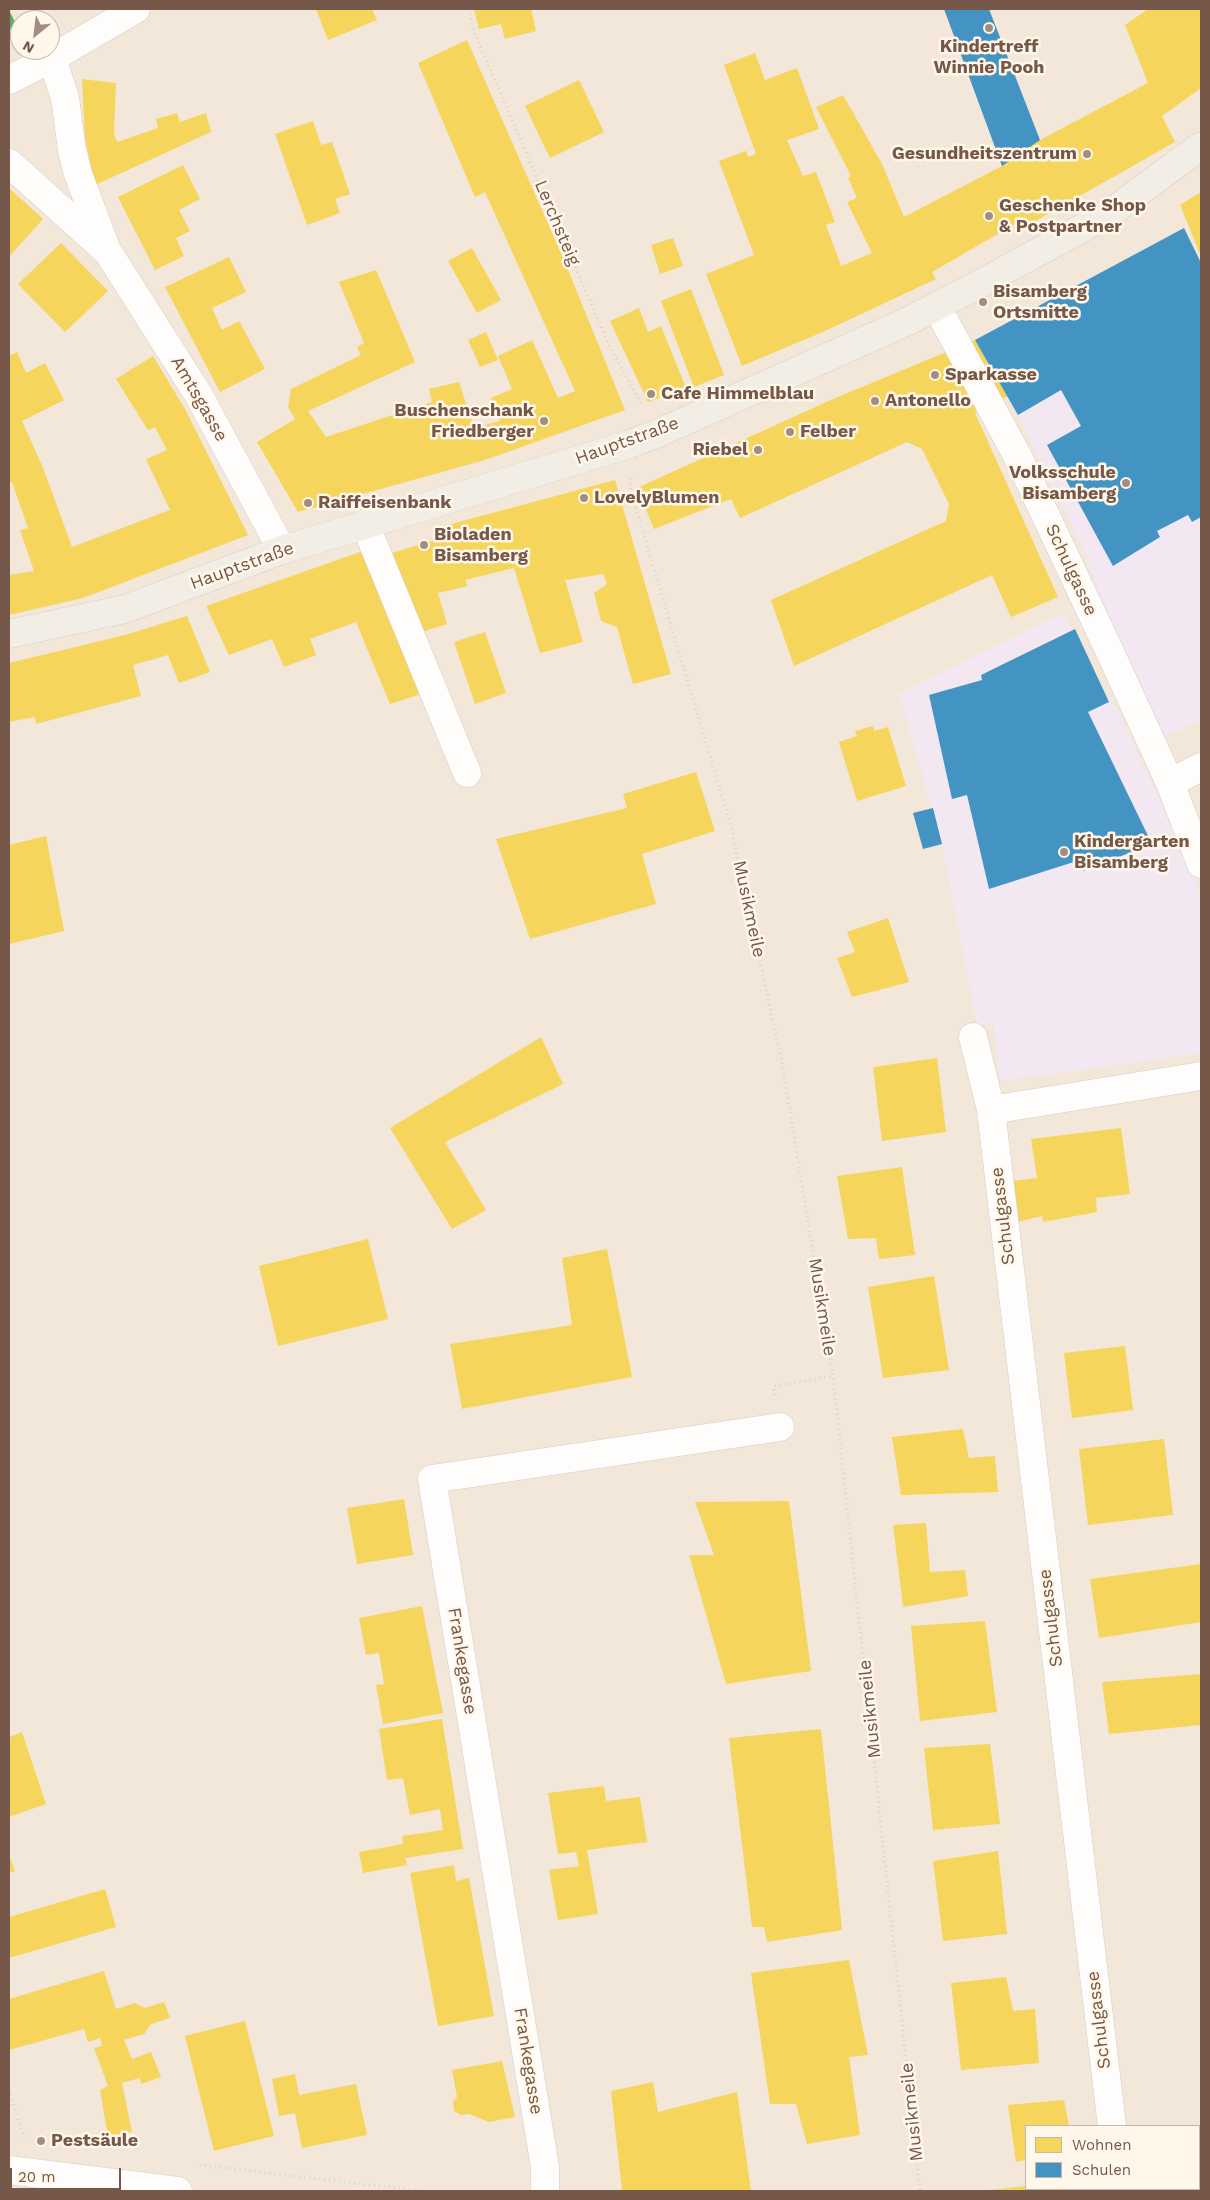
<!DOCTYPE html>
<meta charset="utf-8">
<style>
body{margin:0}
#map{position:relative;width:1210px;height:2200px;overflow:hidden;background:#f6f2e9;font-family:"Work Sans",sans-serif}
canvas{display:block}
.frame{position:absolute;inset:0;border:10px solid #755849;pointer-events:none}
.legend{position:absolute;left:1025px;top:2125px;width:175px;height:65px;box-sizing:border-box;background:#fff7e9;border:1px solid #c8b7a9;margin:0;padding:6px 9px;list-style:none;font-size:15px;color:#755849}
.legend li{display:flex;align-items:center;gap:10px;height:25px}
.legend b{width:25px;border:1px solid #c8b7a9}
.north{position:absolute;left:10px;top:10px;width:50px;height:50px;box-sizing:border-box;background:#fff7e9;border:1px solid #c8b7a9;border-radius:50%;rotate:209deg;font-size:14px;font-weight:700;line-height:20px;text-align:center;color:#755849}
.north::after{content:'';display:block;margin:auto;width:18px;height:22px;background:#a28e81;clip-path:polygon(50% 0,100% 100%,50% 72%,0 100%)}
.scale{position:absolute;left:10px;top:2168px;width:111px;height:22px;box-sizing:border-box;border:2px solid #755849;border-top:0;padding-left:6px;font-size:15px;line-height:18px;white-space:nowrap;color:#755849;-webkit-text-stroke:4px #fff7e9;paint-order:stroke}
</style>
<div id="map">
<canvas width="1210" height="2200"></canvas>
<div class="frame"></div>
<ul class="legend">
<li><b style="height:14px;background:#f6d55c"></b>Wohnen</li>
<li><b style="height:14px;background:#4393c3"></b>Schulen</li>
</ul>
<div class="north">N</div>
<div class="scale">20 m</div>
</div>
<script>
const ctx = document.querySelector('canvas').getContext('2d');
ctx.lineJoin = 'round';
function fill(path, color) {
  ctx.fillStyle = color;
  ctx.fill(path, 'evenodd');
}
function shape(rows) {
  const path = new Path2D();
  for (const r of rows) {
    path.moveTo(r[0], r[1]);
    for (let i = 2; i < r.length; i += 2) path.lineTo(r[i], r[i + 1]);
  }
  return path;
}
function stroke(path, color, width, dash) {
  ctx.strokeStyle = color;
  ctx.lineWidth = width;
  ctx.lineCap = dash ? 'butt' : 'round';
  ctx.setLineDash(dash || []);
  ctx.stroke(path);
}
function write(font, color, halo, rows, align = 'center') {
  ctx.font = font + ' "Work Sans",sans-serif';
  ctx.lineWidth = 5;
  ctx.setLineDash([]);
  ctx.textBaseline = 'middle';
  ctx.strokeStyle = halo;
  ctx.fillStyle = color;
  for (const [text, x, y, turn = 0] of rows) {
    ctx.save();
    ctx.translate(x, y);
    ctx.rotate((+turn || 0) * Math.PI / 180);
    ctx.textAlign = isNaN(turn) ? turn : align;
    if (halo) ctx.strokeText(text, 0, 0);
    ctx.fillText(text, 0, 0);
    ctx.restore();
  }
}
const residential = shape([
 [9,9,1201,9,1201,2191,9,2191],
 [20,20,50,20,50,50,20,50],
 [1026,2126,1199,2126,1199,2189,1026,2189]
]);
const education = shape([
 [1184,228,1201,264,1201,721,1165,736,1102,600,1084,552,1018,415,975,340],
 [1063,613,1107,698,1111,697,1175,831,1197,883,1201,899,1201,1053,1001,1081,993,1023,977,1025,942,844,899,694]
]);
const homes = shape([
 [316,9,372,9,377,20,328,40],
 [474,9,531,9,536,31,505,39,501,24,479,29],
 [1148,9,1201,9,1201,88,1162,116,1175,142,1025,227,1022,220,932,272,936,279,825,331,742,366,706,274,754,255,719,161,746,151,748,157,756,154,724,65,755,53,765,80,797,68,819,129,787,140,803,176,816,172,835,222,826,225,841,266,872,253,847,202,857,198,848,178,851,176,816,107,843,95,882,164,904,217,1002,166,1040,140,1148,83,1125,25],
 [467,40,564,260,625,410,485,460,298,512,257,442,295,419,288,407,291,389,361,355,357,347,364,343,339,282,376,270,415,362,308,411,326,437,432,402,429,389,459,382,474,428,500,421,491,398,512,389,498,356,532,340,558,398,575,391,485,192,475,197,418,63],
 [82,79,116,83,114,133,117,142,158,128,156,119,177,113,180,122,206,113,211,132,95,185,85,139],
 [579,80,604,132,550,158,525,106],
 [313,121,321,145,332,142,350,194,335,199,340,213,307,225,275,134],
 [183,165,200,199,179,210,190,231,176,238,184,256,155,270,118,197],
 [9,188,43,219,9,257],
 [1201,192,1201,256,1180,205],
 [673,238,683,266,660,274,651,245],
 [61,243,108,291,65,332,18,284],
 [472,248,501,300,477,313,448,261],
 [229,257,246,292,212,308,222,330,239,321,265,369,220,392,165,287],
 [691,289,724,375,694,387,661,301],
 [639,308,648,332,661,326,686,388,648,402,610,321],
 [486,332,498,360,480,367,468,340],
 [975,340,1008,396,975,413,1058,597,1011,617,992,575,794,666,771,600,946,521,949,504,922,449,907,442,740,518,731,499,654,529,637,488,833,399],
 [17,352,26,373,45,363,64,400,22,421,43,468,72,547,170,510,146,459,167,450,155,427,148,430,116,379,153,356,185,409,248,535,83,598,9,615,9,575,34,571,20,530,28,528,12,482,9,483,9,356],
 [615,480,671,674,633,684,617,627,601,621,594,593,607,584,603,574,566,580,564,576,583,642,540,653,514,568,465,580,468,586,438,593,447,624,415,634,424,693,390,704,356,622,310,639,316,655,284,667,272,639,229,655,206,606,366,550,379,557,448,536,444,526],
 [187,616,210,672,179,683,168,655,133,665,141,696,36,724,35,717,9,722,9,663,125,635],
 [485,632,506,693,475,704,454,642],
 [873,726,874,731,888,727,906,786,857,801,839,742,857,736,855,731],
 [696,772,715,831,642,854,656,904,530,939,496,839,627,808,623,794],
 [46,836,64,931,9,944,9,845],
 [888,918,909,982,852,997,837,958,855,952,847,932],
 [541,1037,563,1084,445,1142,486,1210,452,1229,390,1128],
 [937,1058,946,1132,882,1141,873,1067],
 [1121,1128,1130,1194,1096,1198,1097,1212,1043,1222,1042,1216,1018,1222,1013,1181,1037,1178,1031,1139],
 [902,1167,915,1255,879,1259,876,1238,848,1239,837,1176],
 [368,1239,388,1319,278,1346,259,1266],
 [607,1249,632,1377,462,1409,450,1344,572,1325,562,1258],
 [934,1276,949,1370,883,1378,868,1287],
 [1125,1346,1133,1410,1072,1418,1064,1353],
 [963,1429,969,1458,995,1456,998,1492,901,1495,892,1437],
 [1164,1439,1173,1515,1088,1525,1079,1449],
 [404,1499,413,1555,357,1564,347,1508],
 [789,1501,811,1671,726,1684,689,1555,714,1555,695,1502],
 [926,1523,930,1572,965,1570,968,1596,903,1607,893,1525],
 [1201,1564,1201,1622,1099,1638,1090,1579],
 [422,1606,443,1713,383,1724,376,1685,384,1684,379,1653,366,1655,359,1618],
 [985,1621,997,1712,920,1721,911,1626],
 [1201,1674,1201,1725,1109,1734,1102,1682],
 [442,1719,463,1849,405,1858,407,1865,363,1873,359,1852,403,1844,402,1836,443,1830,440,1809,410,1815,403,1778,387,1780,379,1729],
 [821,1729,842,1930,767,1942,764,1927,752,1927,729,1738],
 [22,1732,46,1804,9,1817,9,1737],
 [990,1744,1000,1824,933,1830,924,1748],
 [604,1786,606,1801,640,1797,647,1842,587,1850,598,1914,558,1920,549,1870,579,1866,576,1852,558,1854,548,1793],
 [998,1851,1007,1934,943,1941,933,1861],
 [9,1855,15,1871,9,1873],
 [454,1865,456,1881,469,1878,494,2016,438,2026,410,1873],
 [105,1889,116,1927,9,1958,9,1917],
 [849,1960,868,2055,849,2057,860,2135,807,2144,796,2104,770,2104,751,1973],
 [104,1971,116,2009,135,2003,145,2008,164,2002,170,2018,151,2024,144,2034,124,2040,132,2059,151,2052,161,2077,141,2084,140,2078,122,2083,132,2132,108,2137,100,2090,108,2086,94,2048,102,2046,100,2038,88,2042,84,2029,9,2050,9,1999],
 [1006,1977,1013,2011,1035,2009,1039,2063,961,2070,951,1983],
 [245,2021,274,2136,214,2151,185,2036],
 [502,2061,515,2117,489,2122,469,2114,461,2115,454,2111,453,2102,457,2097,452,2070],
 [295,2074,299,2095,356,2084,367,2135,302,2148,295,2113,279,2116,272,2079],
 [653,2082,658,2112,737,2092,751,2191,622,2191,611,2091],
 [1064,2100,1069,2126,1026,2126,1026,2160,1016,2162,1008,2105],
 [1201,2145,1201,2191,1156,2191,1156,2189,1199,2189,1199,2146],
 [1026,2186,1026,2189,1036,2189,1036,2191,981,2191]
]);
const schools = shape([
 [944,9,989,9,1040,140,1002,166],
 [1184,228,1201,263,1201,517,1192,522,1188,515,1157,531,1160,537,1113,566,1047,445,1081,426,1061,390,1018,415,975,340],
 [1075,629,1109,702,1088,712,1152,844,1083,871,1080,860,989,889,967,795,952,799,929,695,982,680,981,675],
 [933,808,942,844,923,849,913,813]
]);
const public = shape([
 [9,10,17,26,9,30]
]);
const path = shape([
 [468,9,474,32,610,347,641,404],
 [632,479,629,485,731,826,782,1063,833,1376,920,2191],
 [775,1395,774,1386,833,1376],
 [9,2090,24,2138],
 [200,2165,423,2191]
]);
const minor = shape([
 [52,58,65,98,72,150,78,174,106,248],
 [9,80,52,58,136,9],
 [9,163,108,252,198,394,282,550],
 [937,307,1019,459,1110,652,1170,783,1201,864],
 [365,524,467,773],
 [1170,783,1201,767],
 [973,1037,991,1110],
 [1112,2126,991,1110,1201,1076],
 [9,2170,178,2191],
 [1119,2189,1120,2191],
 [545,2191,545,2167,432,1479,780,1427]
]);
const major = shape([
 [9,634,125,609,282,550,630,444,656,434,906,322,974,287,1110,213,1201,146]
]);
const markers = [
 [989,28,5,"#a28e81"],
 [1087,154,5,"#a28e81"],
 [989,216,5,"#a28e81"],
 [983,302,5,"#a28e81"],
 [935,375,5,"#a28e81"],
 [651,394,5,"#a28e81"],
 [875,401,5,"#a28e81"],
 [544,421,5,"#a28e81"],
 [790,432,5,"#a28e81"],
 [758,450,5,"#a28e81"],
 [1126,483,5,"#a28e81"],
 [584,498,5,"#a28e81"],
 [308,503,5,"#a28e81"],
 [424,545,5,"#a28e81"],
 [1064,852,5,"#a28e81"],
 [41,2141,5,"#a28e81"]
];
const poiNames = [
 ["Kindertreff",989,47,"center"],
 ["Winnie Pooh",989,68,"center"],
 ["Gesundheitszentrum",1077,154,"right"],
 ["Geschenke Shop",999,206],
 ["& Postpartner",999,227],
 ["Bisamberg",993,292],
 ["Ortsmitte",993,313],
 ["Sparkasse",945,375],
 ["Cafe Himmelblau",661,394],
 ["Antonello",885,401],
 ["Buschenschank",534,411,"right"],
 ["Friedberger",534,432,"right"],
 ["Felber",800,432],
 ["Riebel",748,450,"right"],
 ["Volksschule",1116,473,"right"],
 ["Bisamberg",1116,494,"right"],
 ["LovelyBlumen",594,498],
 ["Raiffeisenbank",318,503],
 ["Bioladen",434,535],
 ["Bisamberg",434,556],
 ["Kindergarten",1074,842],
 ["Bisamberg",1074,863],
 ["Pestsäule",51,2141]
];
const streetNames = [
 ["Lerchsteig",557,223,67],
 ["Amtsgasse",199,399,60],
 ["Hauptstraße",627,441,-20],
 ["Hauptstraße",242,566,-20],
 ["Schulgasse",1071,570,65],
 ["Musikmeile",749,909,78],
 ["Schulgasse",1003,1216,-97],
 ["Musikmeile",822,1307,81],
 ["Schulgasse",1051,1618,-97],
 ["Frankegasse",462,1661,81],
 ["Musikmeile",870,1709,-96],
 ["Schulgasse",1099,2020,-97],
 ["Frankegasse",528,2061,81],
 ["Musikmeile",912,2112,-96]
];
fill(residential, '#f2e7d9');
fill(education, '#f3e8f2');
fill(homes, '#f6d55c');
fill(schools, '#4393c3');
fill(public, '#5aae61');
stroke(minor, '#d4cec6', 29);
stroke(major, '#d8cfc8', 29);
stroke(path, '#dad2cc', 3, [1, 4]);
stroke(minor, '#fefdfc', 28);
stroke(major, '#f2ede5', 28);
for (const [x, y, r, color] of markers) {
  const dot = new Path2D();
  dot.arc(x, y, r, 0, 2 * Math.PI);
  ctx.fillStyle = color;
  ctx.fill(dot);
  stroke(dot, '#fff7e9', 2);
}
write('bold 18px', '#755849', '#fff7e9', poiNames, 'left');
write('18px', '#755849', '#fff7e9', streetNames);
</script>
